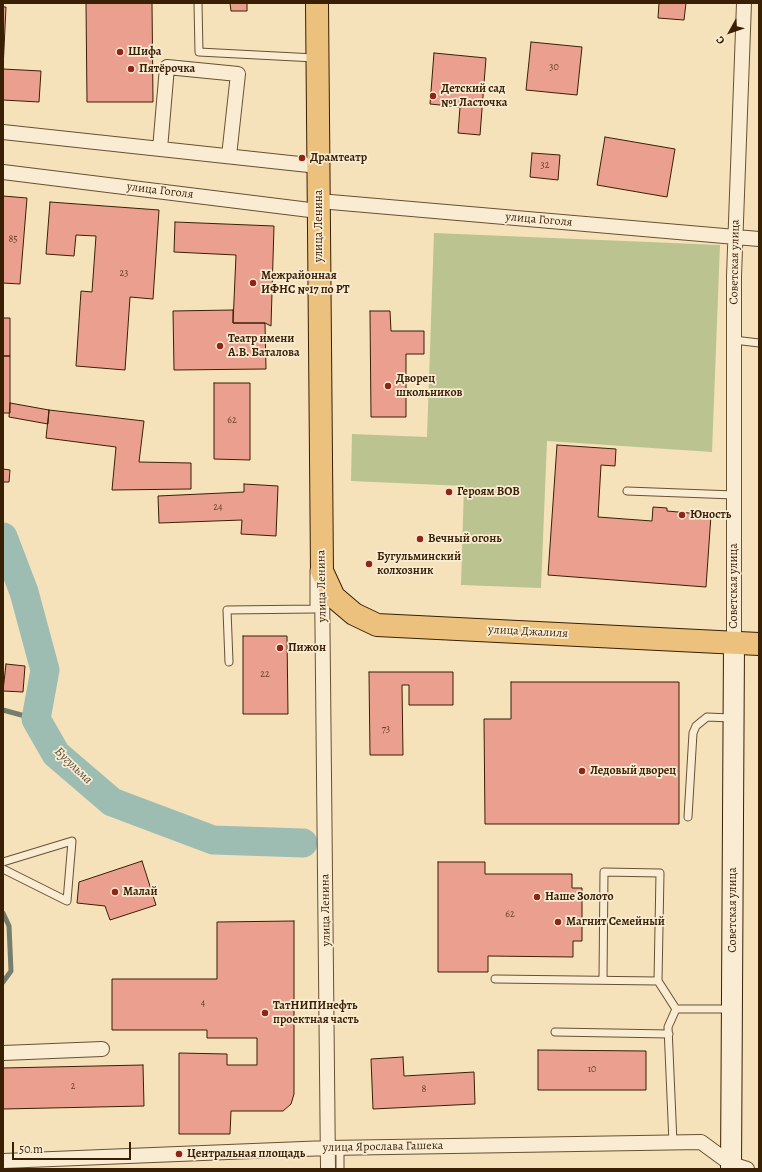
<!DOCTYPE html>
<meta charset="utf-8">
<style>
body{margin:0}
#map{position:relative;width:762px;height:1172px;overflow:hidden;background:#f6e2ba;font-family:Alegreya,serif}
canvas{display:block}
.frame{position:absolute;inset:0;border:4px solid #391f04;pointer-events:none}
.north{position:absolute;left:710px;top:12px;width:40px;height:40px;-webkit-text-stroke:3px #f9ecd2;paint-order:stroke;rotate:230deg;font-size:11px;font-weight:700;line-height:16px;text-align:center;color:#391f04}
.north::after{content:'';display:block;margin:auto;width:14px;height:18px;background:#391f04;clip-path:polygon(50% 0,100% 100%,50% 72%,0 100%)}
.scale{position:absolute;left:12px;top:1142px;width:119px;height:18px;box-sizing:border-box;border:2px solid #391f04;border-top:0;padding-left:5px;font-size:12px;line-height:14px;white-space:nowrap;color:#391f04;-webkit-text-stroke:3px #f9ecd2;paint-order:stroke}
</style>
<div id="map">
<canvas width="762" height="1172"></canvas>
<div class="frame"></div>
<div class="north">С</div>
<div class="scale">50 m</div>
</div>
<script>
const ctx = document.querySelector('canvas').getContext('2d');
ctx.lineJoin = 'round';
function fill(path, color) {
  ctx.fillStyle = color;
  ctx.fill(path, 'evenodd');
}
function shape(rows) {
  const path = new Path2D();
  for (const r of rows) {
    path.moveTo(r[0], r[1]);
    for (let i = 2; i < r.length; i += 2) path.lineTo(r[i], r[i + 1]);
  }
  return path;
}
function stroke(path, color, width, dash) {
  ctx.strokeStyle = color;
  ctx.lineWidth = width;
  ctx.lineCap = dash ? 'butt' : 'round';
  ctx.setLineDash(dash || []);
  ctx.stroke(path);
}
function write(font, color, halo, rows, align = 'center') {
  ctx.font = font + ' Alegreya,serif';
  ctx.lineWidth = 3.5;
  ctx.setLineDash([]);
  ctx.textBaseline = 'middle';
  ctx.strokeStyle = halo;
  ctx.fillStyle = color;
  for (const [text, x, y, turn = 0] of rows) {
    ctx.save();
    ctx.translate(x, y);
    ctx.rotate((+turn || 0) * Math.PI / 180);
    ctx.textAlign = isNaN(turn) ? turn : align;
    if (halo) ctx.strokeText(text, 0, 0);
    ctx.fillText(text, 0, 0);
    ctx.restore();
  }
}
const green = shape([
 [434,233,720,245,712,452,547,441,541,588,461,585,464,486,351,481,352,434,427,437]
]);
const stream = shape([
 [3,710,36,719],
 [3,913,9,926,11,971,3,982]
]);
const river = shape([
 [3,537,24,592,45,670,36,719,56,754,112,802,213,840,303,843]
]);
const building = shape([
 [86,3,152,3,153,102,87,102,86,3],
 [230,3,247,3,247,11,231,11,230,3],
 [659,3,686,3,684,20,658,18,659,3],
 [3,7,6,7,3,69,41,71,39,102,3,100,3,7],
 [531,42,582,47,577,95,526,90,531,42],
 [434,53,486,58,480,135,458,133,460,107,430,104,434,53],
 [605,137,675,149,667,197,597,185,605,137],
 [532,153,560,155,558,180,530,177,532,153],
 [3,196,27,198,20,284,3,283,3,196],
 [50,202,159,210,153,299,130,297,125,370,76,366,81,291,92,292,96,236,76,235,74,256,46,254,50,202],
 [175,222,274,226,271,326,265,323,233,323,236,255,174,252,175,222],
 [233,310,233,323,265,323,266,369,174,370,173,311,233,310],
 [370,311,390,311,391,331,424,331,424,354,406,354,406,417,371,417,370,311],
 [3,318,10,318,10,356,3,356,3,318],
 [3,356,10,356,10,413,3,413,3,356],
 [214,383,250,383,250,460,214,459,214,383],
 [10,403,49,410,48,424,9,417,10,403],
 [49,410,144,421,139,462,191,463,191,489,112,490,116,447,46,438,49,410],
 [557,445,616,449,615,466,601,465,598,517,652,521,653,507,667,508,667,511,711,515,706,587,548,575,557,445],
 [3,469,10,470,9,482,3,482,3,469],
 [244,484,278,486,276,536,241,534,242,520,159,523,158,496,244,492,244,484],
 [243,636,287,636,288,714,243,714,243,636],
 [6,664,25,666,23,692,3,691,6,664],
 [369,672,453,672,453,705,409,705,409,685,402,685,403,755,370,755,369,672],
 [511,682,679,682,679,824,485,824,484,719,511,719,511,682],
 [142,861,156,905,110,920,105,906,77,903,79,882,142,861],
 [438,862,485,862,485,874,572,874,572,888,582,888,582,941,573,941,573,957,488,956,488,972,438,972,438,862],
 [294,921,294,1094,291,1104,283,1111,231,1111,230,1134,179,1134,179,1053,227,1054,227,1065,257,1065,257,1038,207,1038,207,1030,112,1030,112,979,217,979,217,922,294,921],
 [538,1050,646,1051,646,1090,538,1090,538,1050],
 [403,1057,404,1076,474,1072,475,1104,373,1109,371,1059,403,1057],
 [143,1065,144,1106,3,1109,3,1068,143,1065]
]);
const lane = shape([
 [198,3,199,52,315,58],
 [734,340,759,343],
 [627,491,734,495],
 [229,662,227,610,314,609,314,570],
 [688,817,693,733,696,726,707,717,731,718],
 [3,862,72,841,67,901,3,869],
 [495,979,658,981],
 [603,980,604,872,660,873,658,981,676,1009,730,1009],
 [555,1032,669,1034],
 [673,1143,668,1027,676,1009],
 [340,1148,340,1169]
]);
const street = shape([
 [3,132,318,166],
 [160,149,167,67,238,74,229,156],
 [3,172,318,211],
 [319,201,759,239],
 [322,580,328,1169],
 [734,643,734,276,744,3],
 [3,1053,102,1049],
 [3,1161,328,1148,701,1142,731,1164,747,1169]
]);
const secondary = shape([
 [731,1169,734,643]
]);
const primary = shape([
 [317,3,322,571,334,597,354,614,377,625,759,644]
]);
const markers = [
 [120,52,4,"#8f2418"],
 [131,69,4,"#8f2418"],
 [433,96,4,"#8f2418"],
 [302,158,4,"#8f2418"],
 [253,283,4,"#8f2418"],
 [220,346,4,"#8f2418"],
 [388,386,4,"#8f2418"],
 [449,492,4,"#8f2418"],
 [682,515,4,"#8f2418"],
 [420,539,4,"#8f2418"],
 [369,564,4,"#8f2418"],
 [280,648,4,"#8f2418"],
 [582,771,4,"#8f2418"],
 [115,892,4,"#8f2418"],
 [537,897,4,"#8f2418"],
 [558,922,4,"#8f2418"],
 [265,1013,4,"#8f2418"],
 [179,1154,4,"#8f2418"]
];
const numberNames = [
 ["30",554,68],
 ["32",545,166],
 ["85",13,240],
 ["23",124,274],
 ["62",232,421],
 ["24",218,508],
 ["22",265,675],
 ["73",386,730],
 ["62",510,915],
 ["4",203,1004],
 ["10",592,1070],
 ["2",73,1087],
 ["8",424,1090]
];
const poiNames = [
 ["Шифа",128,52],
 ["Пятёрочка",139,69],
 ["Детский сад",441,89],
 ["№1 Ласточка",441,103],
 ["Драмтеатр",310,158],
 ["Межрайонная",261,276],
 ["ИФНС №17 по РТ",261,290],
 ["Театр имени",228,339],
 ["А.В. Баталова",228,353],
 ["Дворец",396,379],
 ["школьников",396,393],
 ["Героям ВОВ",457,492],
 ["Юность",690,515],
 ["Вечный огонь",428,539],
 ["Бугульминский",377,557],
 ["колхозник",377,571],
 ["Пижон",288,648],
 ["Ледовый дворец",590,771],
 ["Малай",123,892],
 ["Наше Золото",545,897],
 ["Магнит Семейный",566,922],
 ["ТатНИПИнефть",273,1006],
 ["проектная часть",273,1020],
 ["Центральная площадь",187,1154]
];
const streetNames = [
 ["улица Гоголя",160,191,7],
 ["улица Гоголя",539,220,5],
 ["улица Ленина",319,226,-90],
 ["Советская улица",735,262,-89],
 ["улица Ленина",322,586,-91],
 ["Советская улица",734,586,-90],
 ["улица Джалиля",528,632,3],
 ["улица Ленина",326,910,-91],
 ["Советская улица",733,910,-90],
 ["улица Ярослава Гашека",383,1147,-1]
];
const waterNames = [
 ["Бугульма",73,766,44]
];
fill(green, '#bbc391');
stroke(stream, '#757e6d', 5);
stroke(river, '#9dbdb3', 29);
fill(building, '#eba08f');
stroke(building, '#391f04', 1);
stroke(lane, '#685032', 9);
stroke(street, '#685032', 16);
stroke(secondary, '#391f04', 22);
stroke(primary, '#391f04', 24);
stroke(lane, '#f9ecd2', 7);
stroke(street, '#f9ecd2', 14);
stroke(secondary, '#f9ecd2', 20);
stroke(primary, '#ebc17d', 22);
for (const [x, y, r, color] of markers) {
  const dot = new Path2D();
  dot.arc(x, y, r, 0, 2 * Math.PI);
  ctx.fillStyle = color;
  ctx.fill(dot);
  stroke(dot, '#f9ecd2', 1.5);
}
write('10px', '#663f27', null, numberNames);
write('bold 12px', '#391f04', '#f9ecd2', poiNames, 'left');
write('12px', '#391f04', '#f9ecd2', streetNames);
write('italic 13px', '#574e39', '#f9ecd2', waterNames);
</script>
